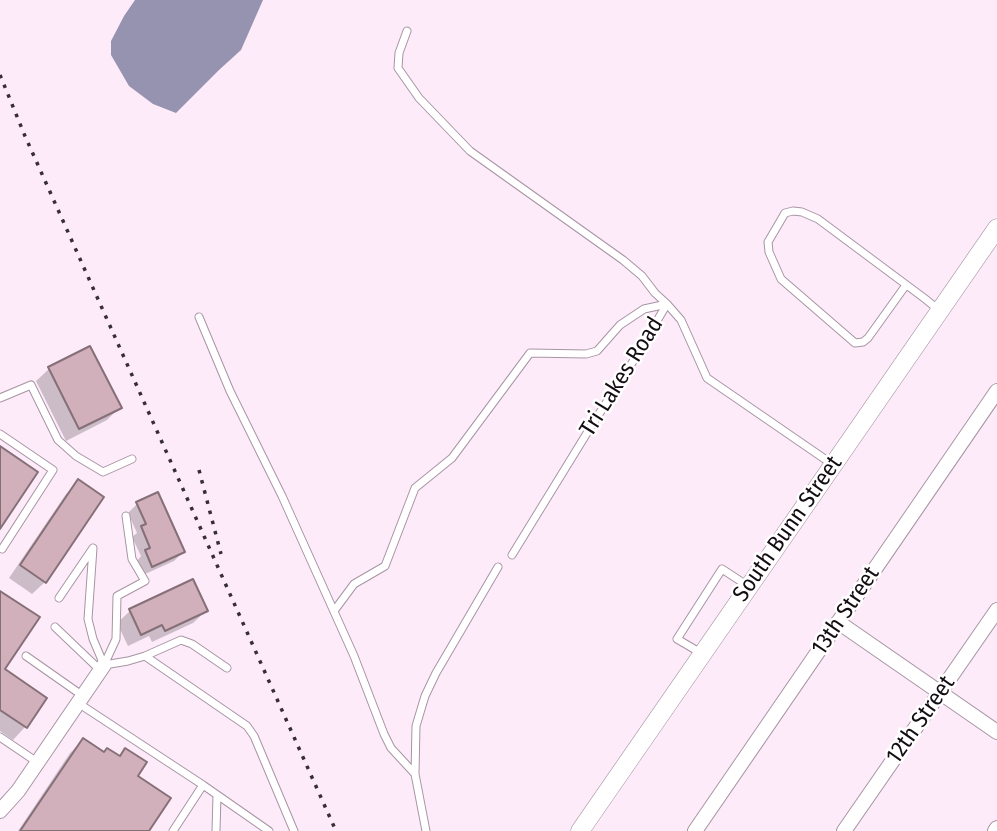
<!DOCTYPE html>
<style>
body{margin:0}
canvas{display:block;background:#feebfa}
</style>
<canvas width="997" height="831"></canvas>
<script>
const ctx = document.querySelector('canvas').getContext('2d');
ctx.lineJoin = 'round';
function fill(path, color) {
  ctx.fillStyle = color;
  ctx.fill(path, 'evenodd');
}
function shape(rows) {
  const path = new Path2D();
  for (const r of rows) {
    path.moveTo(r[0], r[1]);
    for (let i = 2; i < r.length; i += 2) path.lineTo(r[i], r[i + 1]);
  }
  return path;
}
function stroke(path, color, width, dash) {
  ctx.strokeStyle = color;
  ctx.lineWidth = width;
  ctx.lineCap = dash ? 'butt' : 'round';
  ctx.setLineDash(dash || []);
  ctx.stroke(path);
}
function write(font, color, halo, rows, align = 'center') {
  ctx.font = font + ' "Fira Sans Condensed",sans-serif';
  ctx.lineWidth = 5;
  ctx.setLineDash([]);
  ctx.textBaseline = 'middle';
  ctx.strokeStyle = halo;
  ctx.fillStyle = color;
  for (const [text, x, y, turn = 0] of rows) {
    ctx.save();
    ctx.translate(x, y);
    ctx.rotate((+turn || 0) * Math.PI / 180);
    ctx.textAlign = isNaN(turn) ? turn : align;
    if (halo) ctx.strokeText(text, 0, 0);
    ctx.fillText(text, 0, 0);
    ctx.restore();
  }
}
const water = shape([
 [135,0,263,0,241,50,219,70,176,113,153,104,129,86,111,55,111,41,124,16]
]);
const shadow = shape([
 [90,348,119,408,107,420,66,441,36,381,49,369],
 [79,482,45,582,32,594,9,578,66,494],
 [137,504,183,552,174,561,143,575,137,561,141,556,132,537,137,533,128,513],
 [192,581,206,611,193,623,152,642,149,636,128,646,117,623,130,611],
 [0,597,2,669,45,698,25,727,13,740,0,731],
 [83,740,103,754,119,757,126,750,135,777,147,831,18,831,70,753]
]);
const building = shape([
 [90,346,122,408,79,429,48,367,90,346],
 [0,446,38,472,0,529,0,446],
 [78,479,104,497,46,583,20,565,78,479],
 [158,492,185,552,152,567,145,550,150,548,141,526,146,524,136,502,158,492],
 [193,579,208,611,165,631,162,625,141,635,129,609,193,579],
 [0,591,40,617,5,669,47,698,27,728,0,710,0,591],
 [83,738,104,752,107,748,120,756,125,748,147,762,138,776,171,798,149,831,20,831,83,738]
]);
const service = shape([
 [407,31,399,53,398,68,419,98,470,151,623,260,642,276,655,293,667,304,629,368,595,420,512,555],
 [906,285,868,338,863,342,855,343,781,279,769,252,768,242,785,213,793,211,802,212,818,219,924,298,939,310],
 [199,317,230,391,282,496,354,656,384,734,391,748,415,774],
 [0,398,31,385,58,440,76,456,103,472,132,459],
 [0,434,53,470,2,549],
 [59,598,93,548,88,619,93,639,104,665],
 [334,611,354,584,385,566,415,488,452,458,530,353,586,354,597,351,620,325,644,309,667,304,681,320,707,378,832,464],
 [55,627,100,670],
 [701,653,677,639,722,569,748,586],
 [26,656,83,696],
 [145,656,181,640,192,644,227,668],
 [104,665,128,661,145,656,247,726,254,736,294,831],
 [104,665,116,639,117,596,145,581,132,559,126,516],
 [78,703,203,785,173,831],
 [0,737,37,762],
 [203,785,269,831],
 [216,831,217,795],
 [426,831,415,774,416,726,425,696,436,673,498,567]
]);
const minor = shape([
 [838,622,997,732],
 [0,811,18,791,104,665],
 [695,831,997,391],
 [844,831,997,610],
 [995,831,997,828]
]);
const tertiary = shape([
 [580,831,997,228]
]);
const rail = shape([
 [0,75,25,136,336,831],
 [199,470,221,554]
]);
const streetNames = [
 ["Tri Lakes Road",622,377,-58],
 ["South Bunn Street",788,529,-55],
 ["13th Street",846,611,-56],
 ["12th Street",921,720,-55]
];
fill(water, '#9693b0');
fill(shadow, '#0003');
fill(building, '#d1afbb');
stroke(building, '#857077', 2);
stroke(service, '#a795a3', 9);
stroke(minor, '#a795a3', 16);
stroke(tertiary, '#a795a3', 19);
stroke(service, '#fff', 7);
stroke(minor, '#fff', 14);
stroke(tertiary, '#fff', 18);
stroke(rail, '#362e34', 3.5, [3.5, 7]);
write('23px', '#130d12', '#fff', streetNames);
</script>
